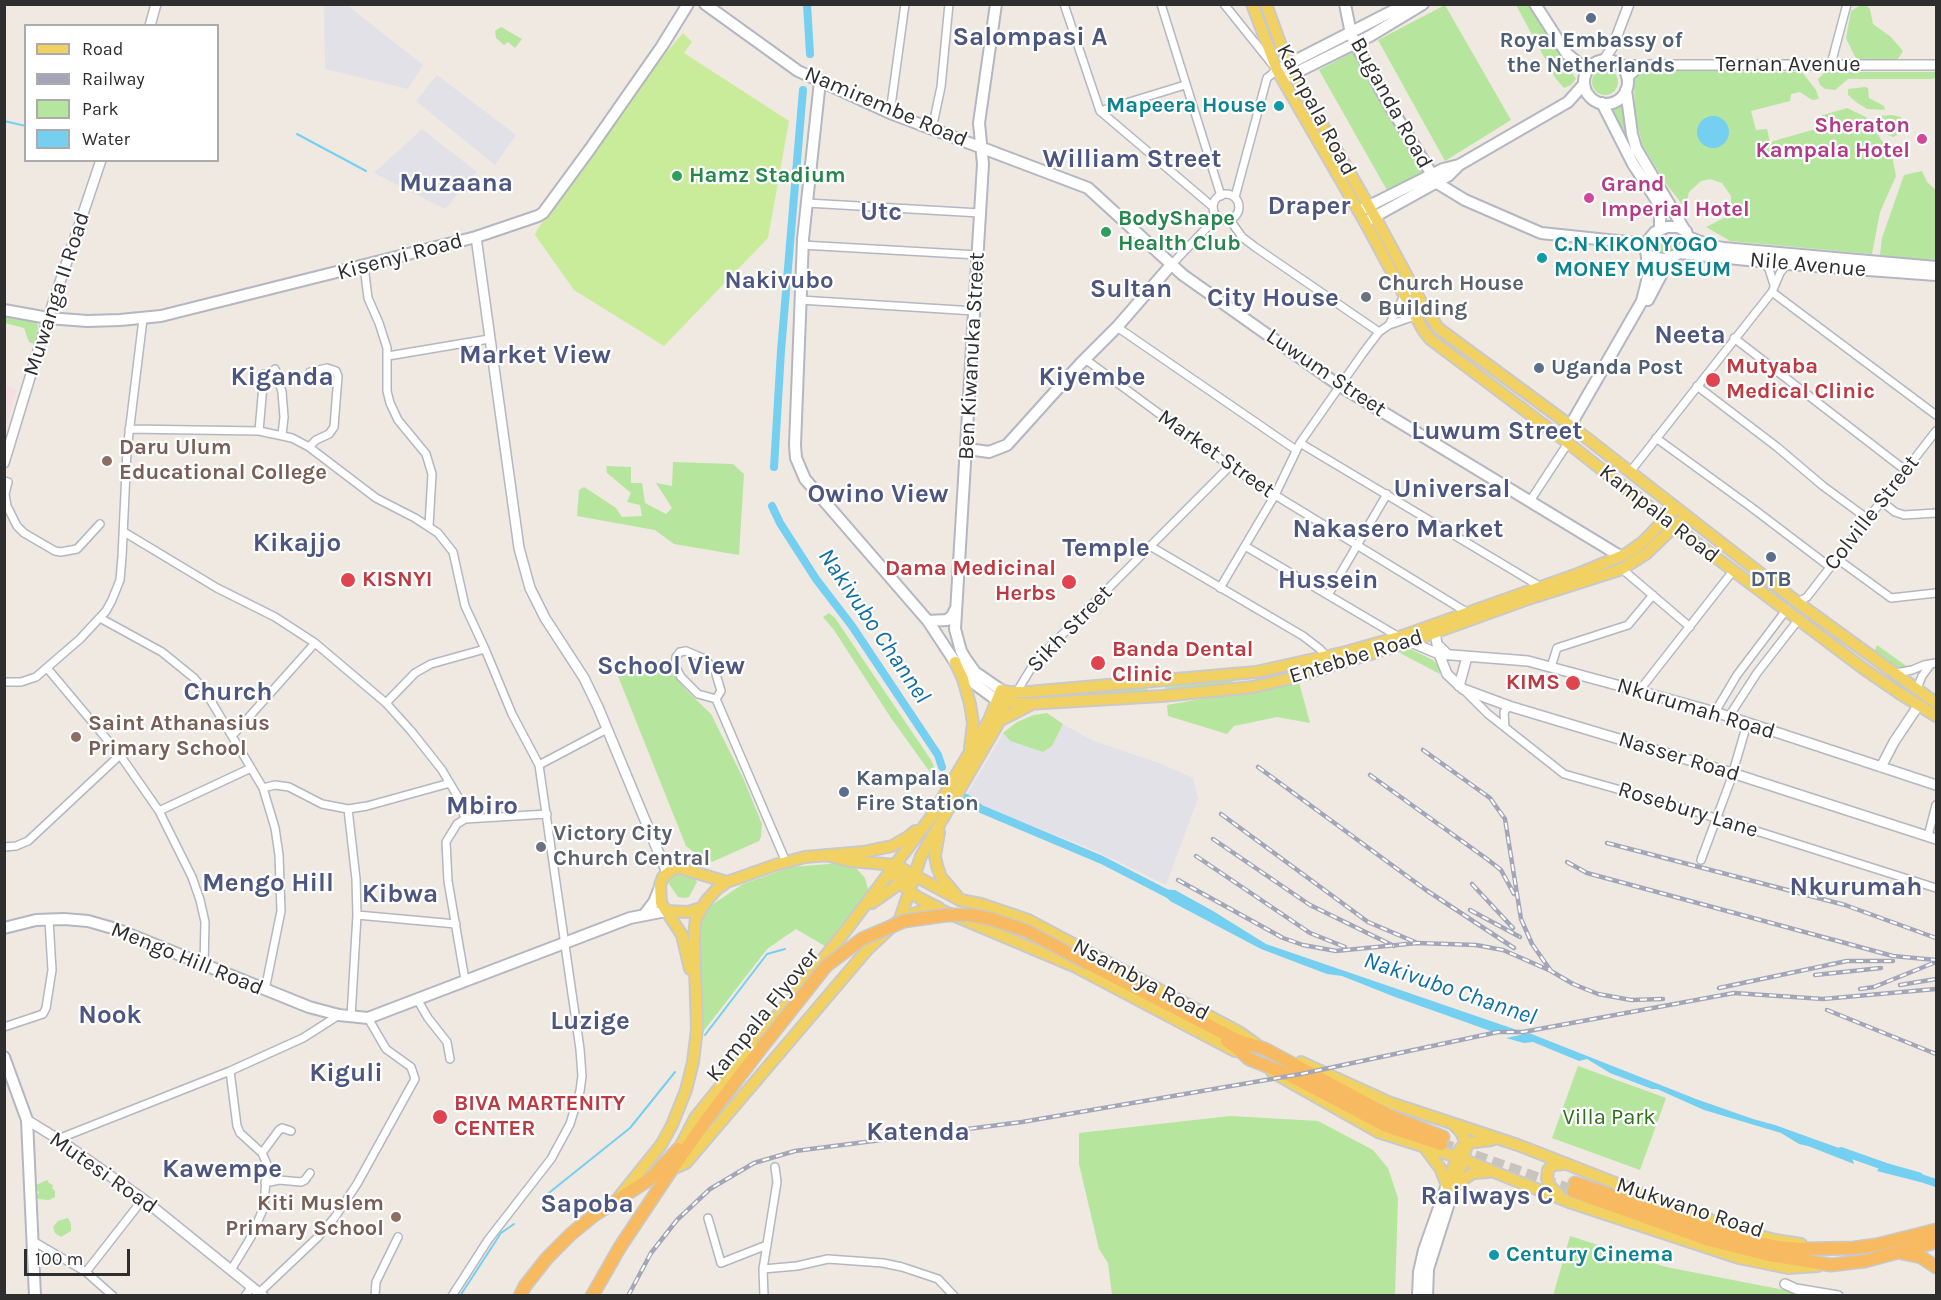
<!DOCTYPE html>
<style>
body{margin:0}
#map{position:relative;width:1941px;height:1300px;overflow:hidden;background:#efe9e1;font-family:Karla,sans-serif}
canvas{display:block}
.frame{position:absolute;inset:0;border:6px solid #2e2e2e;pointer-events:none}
.legend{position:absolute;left:24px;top:24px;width:195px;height:138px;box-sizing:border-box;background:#fff;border:2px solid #ababab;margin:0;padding:8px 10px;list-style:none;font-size:18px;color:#2e2e2e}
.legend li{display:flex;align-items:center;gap:12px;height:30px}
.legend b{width:30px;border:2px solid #ababab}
.scale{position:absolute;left:24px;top:1249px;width:106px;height:27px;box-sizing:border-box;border:3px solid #2e2e2e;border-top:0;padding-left:8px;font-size:18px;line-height:21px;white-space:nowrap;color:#2e2e2e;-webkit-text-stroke:4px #fff;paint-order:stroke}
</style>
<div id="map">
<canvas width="1941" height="1300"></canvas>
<div class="frame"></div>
<ul class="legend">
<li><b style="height:8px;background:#f2d163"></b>Road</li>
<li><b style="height:8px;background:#a3a6b8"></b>Railway</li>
<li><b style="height:16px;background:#b6e59e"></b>Park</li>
<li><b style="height:16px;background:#75cff0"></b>Water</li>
</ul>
<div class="scale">100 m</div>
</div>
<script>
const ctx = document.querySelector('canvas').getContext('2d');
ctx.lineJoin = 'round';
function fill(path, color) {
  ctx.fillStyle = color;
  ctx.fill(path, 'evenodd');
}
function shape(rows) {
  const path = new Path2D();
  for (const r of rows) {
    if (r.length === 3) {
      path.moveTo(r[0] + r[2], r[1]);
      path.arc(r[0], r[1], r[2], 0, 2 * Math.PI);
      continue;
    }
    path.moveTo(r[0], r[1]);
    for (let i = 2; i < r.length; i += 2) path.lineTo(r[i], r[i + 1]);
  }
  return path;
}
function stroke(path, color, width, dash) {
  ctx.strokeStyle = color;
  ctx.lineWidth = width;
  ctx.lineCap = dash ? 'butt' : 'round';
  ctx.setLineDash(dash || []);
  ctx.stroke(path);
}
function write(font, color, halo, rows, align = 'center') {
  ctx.font = font + ' Karla,sans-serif';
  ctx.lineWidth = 4.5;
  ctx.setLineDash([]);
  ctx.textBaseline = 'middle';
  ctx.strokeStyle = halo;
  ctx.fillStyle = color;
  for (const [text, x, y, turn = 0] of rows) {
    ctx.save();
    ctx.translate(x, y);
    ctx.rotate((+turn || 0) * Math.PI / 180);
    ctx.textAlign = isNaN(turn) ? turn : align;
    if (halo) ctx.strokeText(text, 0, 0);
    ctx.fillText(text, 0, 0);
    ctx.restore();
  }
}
const industrial = shape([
 [324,5,347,5,423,65,408,89,325,69],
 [437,75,516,135,495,165,416,101],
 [422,129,477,172,445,209,374,173],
 [1063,724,1091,740,1159,763,1193,778,1198,799,1166,885,1098,852,983,806,966,796,1003,733,1010,741,1043,752,1052,745]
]);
const medical = shape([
 [5,385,17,389,5,430,4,385]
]);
const green = shape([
 [1445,5,1511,120,1445,161,1378,40],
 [1516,5,1531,5,1576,79,1571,85,1564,88,1556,79],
 [1861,5,1866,5,1870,9,1873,24,1891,37,1903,51,1896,62,1856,59,1846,38,1851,11],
 [501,27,522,39,515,48,508,42,504,45,496,38,495,31],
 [1353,52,1423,172,1388,192,1319,70],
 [1605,82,13],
 [1641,70,1802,72,1816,90,1819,99,1812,100,1800,92,1791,94,1790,101,1751,111,1756,130,1767,129,1770,142,1823,127,1820,116,1847,108,1866,117,1892,156,1896,176,1880,212,1872,254,1730,241,1706,227,1726,217,1731,209,1731,196,1722,183,1710,179,1701,181,1689,192,1685,208,1665,182,1643,146,1635,116,1634,80],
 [1825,72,1936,72,1936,77,1933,79,1848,79,1835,90,1825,89,1820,85,1818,79],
 [1865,87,1868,88,1869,98,1884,106,1885,110,1867,109,1856,102,1848,95,1848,89],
 [1623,103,1638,158,1636,160,1609,107],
 [1892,115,1901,117,1902,122,1897,135,1893,137,1888,135,1876,119,1878,116],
 [1922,171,1927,182,1936,190,1936,263,1880,255,1882,238,1904,175],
 [1681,236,1684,237,1680,246,1668,252,1658,252,1656,248,1661,243,1673,237],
 [4,314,37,321,38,328,34,344,29,342,24,328,5,323],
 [673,462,733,464,744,474,739,555,674,544,655,530,577,516,579,490,584,487,616,508,622,517,642,516,640,505,627,502,631,493,607,473,606,466,631,467,631,483,642,483,645,503,666,514,672,508,656,483,672,486],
 [829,613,835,618,931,760,938,775,937,782,891,718,834,630,823,617],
 [1877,645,1905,665,1907,668,1901,674,1880,658,1875,650],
 [1408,648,1433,660,1439,666,1440,674,1400,653],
 [662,660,686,690,711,714,744,780,762,824,761,837,759,841,712,862,699,856,686,846,616,671],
 [1229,680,1233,680,1233,684,1169,690,1166,690,1165,687],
 [1299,682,1310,723,1277,717,1234,726,1227,734,1168,716,1167,705],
 [1148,686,1147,691,1081,696,1080,691],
 [1047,713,1063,724,1052,746,1043,752,1010,741,1003,733,1017,722,1034,715],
 [842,863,856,868,865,878,868,889,866,907,835,952,796,929,767,949,702,1033,698,955,699,929,707,908,743,884,791,867],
 [682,873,693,877,697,882,689,897,685,898,678,897,667,881,676,874],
 [1578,1066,1666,1098,1640,1170,1552,1138],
 [1230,1116,1318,1121,1373,1150,1388,1168,1398,1198,1395,1295,1112,1295,1108,1263,1099,1249,1079,1164,1079,1133],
 [47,1180,49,1183,53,1185,52,1188,55,1191,55,1197,49,1200,38,1199,36,1197,39,1192,35,1188,36,1185],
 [68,1218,71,1224,71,1231,61,1237,55,1233,53,1227,58,1221],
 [1570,1236,1666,1267,1810,1295,1553,1296]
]);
const pitch = shape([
 [683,33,692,42,684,53,789,121,768,238,664,346,574,290,535,235,537,230,638,86]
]);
const water = shape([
 [1713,132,16],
 [1159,889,1175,890,1213,911,1266,944,1517,1030,1499,1034,1395,997,1342,976,1327,974,1261,949,1170,901],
 [1529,1033,1696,1099,1753,1119,1775,1125,1850,1152,1854,1164,1808,1146,1799,1144,1781,1133,1704,1110,1657,1089,1652,1089,1610,1073,1587,1059,1579,1061,1533,1042,1524,1043,1506,1038],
 [1883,1162,1922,1173,1920,1182,1877,1171]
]);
const stream = shape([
 [4,121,26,126],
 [297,134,366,171],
 [1512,1030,1526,1035],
 [705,1035,767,954,785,949],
 [545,1196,630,1128,675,1072],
 [460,1296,501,1233,514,1224]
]);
const canal = shape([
 [807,4,810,54],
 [774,467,781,351,803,90],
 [772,506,780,523,816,579,852,626,938,755,942,767],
 [966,798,981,809,1102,860,1168,894],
 [1841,1151,1889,1168],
 [1912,1175,1936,1183]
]);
const trunkTunnel = shape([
 [1441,1144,1573,1191]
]);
const minor = shape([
 [1064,4,1100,111,1213,207],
 [1161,4,1221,196],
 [1224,4,1277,70,1267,78,1235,197],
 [1831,64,1847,4],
 [1100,111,1185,85],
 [890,113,905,4],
 [932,129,941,87,949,4],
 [1226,207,13],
 [807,203,980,213],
 [1230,220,1242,237,1255,247,1379,332],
 [802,245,978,255],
 [1763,262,1769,269,1774,285],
 [1171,265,1217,217],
 [364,266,368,298,379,323,387,348,387,391,390,403,398,420,426,454,432,474,429,526],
 [1772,292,1936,415],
 [800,300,975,311],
 [1389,325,1404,296,1413,288],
 [1117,327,1296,450],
 [1734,338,1905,470],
 [388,356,489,339],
 [1085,359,1230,466,1275,495,1468,613],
 [275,369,282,392,284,417,282,435],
 [1697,386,1777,447,1823,486,1868,519],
 [129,429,259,431,292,438,309,447,376,498,415,518,438,533,453,552,465,606,485,649,512,714,539,765,580,1049,582,1076,580,1091,570,1124,551,1159,488,1240,452,1296],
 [259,431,264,374],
 [1656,438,1751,507,1830,567],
 [1300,443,1541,587],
 [309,447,316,440,329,434,334,427,338,376,336,371,327,368,310,372],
 [1630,472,1772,292,1780,273,1787,264],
 [4,481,8,482,5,494,7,506,17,526,24,533,55,551,61,552,77,549,100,524],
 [1530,501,1568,443],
 [1881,501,1895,512,1904,515,1936,513],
 [124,532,217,588,275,617,315,643,386,703,412,732,442,770,458,797,465,819],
 [1150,546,1303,636,1320,649,1328,658],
 [1245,546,1399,637],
 [1836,558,1891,598,1936,593],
 [1622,569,1690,627],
 [1220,588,1275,495,1300,443,1363,353,1379,332,1389,325,1415,316,1426,310],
 [1328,595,1387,494],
 [1798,602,1807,597,1936,431],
 [100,618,162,652,194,678,205,691,263,788,275,828,279,855,281,911,265,990],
 [686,651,705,659,715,671,721,691,716,699,698,694,681,677,675,666,676,657,680,652,686,651],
 [1551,667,1557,648,1628,625,1653,595],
 [47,668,120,755,159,811,192,877,200,900,205,922,204,965],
 [1896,673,1912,670,1924,665,1936,663],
 [4,682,21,682,36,677,80,639,106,611,112,600,120,580,122,557,127,450,143,319],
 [1917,689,1922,676,1931,664],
 [1465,691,1488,714,1564,774,1684,808,1936,888],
 [1639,691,1733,571],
 [1016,693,1035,662,1230,466],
 [716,699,786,862],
 [386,703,415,673,431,664,485,649],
 [1715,712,1737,675,1787,609],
 [1728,718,1757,673,1799,619],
 [1505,727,1504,712,1509,706],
 [232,736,315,643],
 [539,765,607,729],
 [263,788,275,785,289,787,322,804,348,809,367,806,450,783],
 [348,809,356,879,357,915,351,1017],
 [159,811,251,768],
 [1928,836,1936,805],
 [4,847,16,846,28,841,120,755],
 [1701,860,1730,782,1747,724],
 [357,915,456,924],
 [465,980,448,881,446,842,457,824,465,819,547,814],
 [417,999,428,1018,447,1042,450,1059],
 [4,1027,43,1014,46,1008,52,970,49,920],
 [230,1071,237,1126,240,1133,262,1153,267,1164,264,1207,251,1237,231,1270],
 [58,1139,230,1071,303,1038,339,1015],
 [262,1153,279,1130,282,1128,291,1131],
 [265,1183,279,1180,301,1182,305,1180,310,1173],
 [708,1218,721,1263,767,1245],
 [33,1241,86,1272,113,1296],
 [763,1269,797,1266,828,1259,883,1263,902,1267,938,1279,954,1296],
 [86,1272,143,1199],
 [259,1293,318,1237,335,1217,357,1184,415,1079,411,1067,386,1049,368,1018],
 [245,1296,252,1287],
 [375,1296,376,1282,398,1237],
 [764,1296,763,1269,777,1182,775,1167]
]);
const tertiary = shape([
 [150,26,156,4],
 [1604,60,1613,46,1629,4],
 [1619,65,1936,65],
 [1627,78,1640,66],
 [476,237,519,548,530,588,545,618,584,678,598,707,667,873],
 [4,463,48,318,101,160],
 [1435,632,1437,644,1447,654],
 [1406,640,1439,654,1528,661,1639,691,1715,712,1936,785],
 [1439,654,1447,674,1463,689,1509,706,1732,773,1936,839],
 [1459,686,1467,657],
 [1881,767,1894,742,1918,706],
 [27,1120,58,1139,143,1199,263,1296],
 [1785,1284,1796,1289,1838,1296]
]);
const secondary = shape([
 [705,4,798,71,890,113,1088,188,1183,275,1340,386,1620,556],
 [996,4,979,123,983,164,955,629,961,651,965,658,975,672,1001,690],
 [1345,4,1351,34,1355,43,1387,101,1437,183,1465,200,1541,233,1646,244],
 [1535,4,1567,54,1587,70],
 [1606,82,22],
 [1281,68,1406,4],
 [1283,79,1370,36,1423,4],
 [820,81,803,239,795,445,796,458,805,479,928,621,955,662,975,684,998,701],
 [1626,90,1632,134,1636,148,1684,229],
 [1602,103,1633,164,1657,201,1660,215,1660,229],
 [1359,211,1443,169,1459,165],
 [1365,222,1448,176,1459,165,1568,102,1584,84],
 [1688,237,1709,245,1723,248,1936,267],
 [1679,253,1787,264,1936,275],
 [1648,300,1670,258],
 [4,310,48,318,87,321,120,320,161,316,476,237,538,216,543,213,590,149,662,46,688,4],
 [1570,426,1642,301,1649,273,1646,250,1648,240,1655,232,1667,227,1678,227,1686,231,1688,237,1687,242,1683,249,1676,255,1664,259,1655,258,1648,255],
 [966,446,975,450,989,452,1007,445,1080,364,1117,327,1171,265],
 [928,621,947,620,952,616,955,610],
 [644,915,654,902,660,887],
 [4,928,36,920,64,919,88,921,116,929,309,1007,339,1015,368,1018,630,918,666,911],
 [4,1057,27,1120,35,1296],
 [1418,1296,1419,1272,1424,1250,1447,1185],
 [1427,1296,1428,1269,1454,1187]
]);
const primary = shape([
 [1252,4,1277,70,1365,222,1423,330,1430,339,1568,443,1666,520,1864,669,1899,693,1936,716],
 [1266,4,1288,65,1375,217,1420,300,1438,328,1575,429,1805,608,1936,703],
 [955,662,963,679,970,704,973,723,970,748],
 [998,701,1027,704,1162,696,1253,687,1292,678,1409,642,1528,599,1622,569,1647,553,1679,522],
 [999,721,1030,705],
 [939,832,935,856,937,866,941,877,957,896],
 [825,855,850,861,895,865,960,900,981,904,1028,920,1239,1032,1256,1044],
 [895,865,896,877,903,886,919,898,939,908],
 [872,903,906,879],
 [666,911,688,912,701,908],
 [900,919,927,909,943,911,955,916,1076,967,1235,1051],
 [690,969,682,935,661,903,660,885,663,877,673,869,680,868,727,882],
 [1301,1062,1391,1103,1518,1145,1728,1227,1775,1240,1801,1244],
 [1272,1072,1378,1132,1457,1157,1569,1202,1739,1258,1788,1268,1818,1266],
 [1453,1124,1461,1132,1466,1143,1466,1149,1454,1187],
 [680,1147,695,1118,847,929,931,817,989,720,1001,690,1009,692,1028,692,1256,672,1346,652,1399,637,1580,573,1626,554,1643,542,1676,508],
 [1425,1148,1440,1168,1447,1185],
 [672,1169,686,1163,867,950,900,919,921,856,999,722,1008,696],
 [1447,1185,1460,1149,1466,1143,1492,1140],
 [1454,1186,1473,1173,1488,1172],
 [1559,1195,1550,1186,1547,1179,1548,1170,1553,1165,1564,1164],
 [620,1196,661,1145,672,1125,686,1090,693,1062,697,1029,694,937,696,918,707,900,717,889,727,882,775,865,805,857,863,852,892,846,908,837,915,831]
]);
const trunk = shape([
 [1089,964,1239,1041,1265,1049,1390,1116,1443,1137],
 [1227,1041,1236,1047,1249,1059,1289,1075,1386,1126,1441,1144],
 [1575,1183,1747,1241,1778,1247,1800,1249,1854,1248,1876,1245,1936,1230],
 [1573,1191,1709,1240,1769,1255,1831,1265,1865,1261,1936,1242],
 [1902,1253,1921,1257,1936,1267],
 [520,1296,525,1286,547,1258,571,1234,593,1216,650,1179,678,1149],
 [592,1296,620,1247,672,1169,707,1119,762,1047]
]);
const rail = shape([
 [1423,750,1490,798,1505,819,1521,919,1532,944,1551,971],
 [1258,767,1426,890,1514,948],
 [1370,775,1487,859,1501,870,1514,894],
 [1221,814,1368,922,1415,942],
 [1213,839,1310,905,1394,946],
 [1607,843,1845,905,1936,938],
 [1196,856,1310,933,1345,947],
 [1567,862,1587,873,1893,956,1936,960],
 [1178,880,1283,938,1303,945,1336,951,1417,943,1476,945,1503,950,1551,971,1573,984,1598,994,1631,1000,1663,999],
 [1472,884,1513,928],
 [1470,910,1520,937],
 [1815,975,1881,968],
 [1900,985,1936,979],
 [1719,988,1847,961,1893,961],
 [1860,989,1874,987,1936,962],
 [1827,1010,1936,1054],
 [628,1296,651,1253,677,1220,710,1189,754,1163,795,1151,1022,1122,1301,1074,1498,1032,1523,1032,1734,993,1823,999,1936,989]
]);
const trunkBridge = shape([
 [762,1047,826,966,862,939,904,921,947,915,971,915,991,919,1027,931,1089,964]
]);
const markers = [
 [1591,18,6,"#5c6f8a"],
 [1279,106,6,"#0f9aa8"],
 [1922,139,6,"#d1479c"],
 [677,176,6,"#2e9e5b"],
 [1589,198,6,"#d1479c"],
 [1106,232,6,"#2e9e5b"],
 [1542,258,6,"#0f9aa8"],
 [1366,297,6,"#6b7280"],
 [1539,368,6,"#5c6f8a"],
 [1713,380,8,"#e0444e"],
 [107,461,6,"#8d6e63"],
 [1771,557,6,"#5c6f8a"],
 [348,580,8,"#e0444e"],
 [1069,582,8,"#e0444e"],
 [1098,663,8,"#e0444e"],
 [1573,683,8,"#e0444e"],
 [76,737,6,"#8d6e63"],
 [844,792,6,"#5c6f8a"],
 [541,847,6,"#6b7280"],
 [440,1117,8,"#e0444e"],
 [396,1217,6,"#8d6e63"],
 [1494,1255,6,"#0f9aa8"]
];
const serviceNames = [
 ["Royal Embassy of",1591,41],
 ["the Netherlands",1591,66],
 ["Uganda Post",1551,368,"left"],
 ["DTB",1771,580],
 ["Kampala",856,779,"left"],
 ["Fire Station",856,804,"left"]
];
const streetNames = [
 ["Ternan Avenue",1788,65],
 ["Buganda Road",1391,103,61],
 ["Namirembe Road",886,107,23],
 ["Kampala Road",1316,110,62],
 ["Kisenyi Road",400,257,-15],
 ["Nile Avenue",1808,265,5],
 ["Muwanga II Road",57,294,-72],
 ["Ben Kiwanuka Street",972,356,-87],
 ["Luwum Street",1326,373,34],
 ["Market Street",1216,454,35],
 ["Colville Street",1872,513,-52],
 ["Kampala Road",1659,514,38],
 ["Sikh Street",1070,629,-46],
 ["Entebbe Road",1356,657,-17],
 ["Nkurumah Road",1696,709,17],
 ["Nasser Road",1679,757,17],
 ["Rosebury Lane",1688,810,17],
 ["Mengo Hill Road",187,959,22],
 ["Nsambya Road",1141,980,28],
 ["Kampala Flyover",763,1015,-51],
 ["Mutesi Road",103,1173,35],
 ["Mukwano Road",1690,1208,18]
];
const cultureNames = [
 ["Mapeera House",1267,106,"right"],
 ["C.N KIKONYOGO",1554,245],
 ["MONEY MUSEUM",1554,270],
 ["Century Cinema",1506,1255]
];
const hotelNames = [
 ["Sheraton",1910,126],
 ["Kampala Hotel",1910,151],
 ["Grand",1601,185,"left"],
 ["Imperial Hotel",1601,210,"left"]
];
const leisureNames = [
 ["Hamz Stadium",689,176],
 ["BodyShape",1118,219],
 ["Health Club",1118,244]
];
const worshipNames = [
 ["Church House",1378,284],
 ["Building",1378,309],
 ["Victory City",553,834],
 ["Church Central",553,859]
];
const healthNames = [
 ["Mutyaba",1726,367],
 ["Medical Clinic",1726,392],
 ["Dama Medicinal",1056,569,"right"],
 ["Herbs",1056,594,"right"],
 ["KISNYI",362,580],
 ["Banda Dental",1112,650],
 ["Clinic",1112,675],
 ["KIMS",1560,683,"right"],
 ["BIVA MARTENITY",454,1104],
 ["CENTER",454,1129]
];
const educationNames = [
 ["Daru Ulum",119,448],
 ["Educational College",119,473],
 ["Saint Athanasius",88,724],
 ["Primary School",88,749],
 ["Kiti Muslem",384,1204,"right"],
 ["Primary School",384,1229,"right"]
];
const parkNames = [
 ["Villa Park",1609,1118]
];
const neighbourhoodNames = [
 ["Nakivubo",779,281]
];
const waterNames = [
 ["Nakivubo Channel",874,626,56],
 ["Nakivubo Channel",1450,989,19]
];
const quarterNames = [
 ["Salompasi A",1030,38],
 ["William Street",1132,160],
 ["Muzaana",456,184],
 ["Draper",1309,207],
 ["Utc",881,213],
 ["Sultan",1131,290],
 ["City House",1273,299],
 ["Neeta",1690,336],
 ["Market View",535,356],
 ["Kiganda",282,378],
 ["Kiyembe",1092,378],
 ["Luwum Street",1497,432],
 ["Universal",1452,490],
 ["Owino View",878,495],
 ["Nakasero Market",1398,530],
 ["Kikajjo",297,544],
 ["Temple",1106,549],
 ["Hussein",1328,581],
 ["School View",671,667],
 ["Church",228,693],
 ["Mbiro",482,807],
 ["Mengo Hill",268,884],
 ["Nkurumah",1856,888],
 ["Kibwa",400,895],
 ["Nook",110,1016],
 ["Luzige",590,1022],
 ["Kiguli",346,1074],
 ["Katenda",918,1133],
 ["Kawempe",222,1170],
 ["Railways C",1487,1197],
 ["Sapoba",587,1205]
];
fill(industrial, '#e3e1e8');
fill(medical, '#f5dfe0');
fill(green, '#b6e59e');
fill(pitch, '#c9ec9a');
fill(water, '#75cff0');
stroke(stream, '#75cff0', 2);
stroke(canal, '#75cff0', 8);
stroke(trunkTunnel, '#c8c4bd', 12, [12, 6]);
stroke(minor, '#b4b7c1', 10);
stroke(tertiary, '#b4b7c1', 12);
stroke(secondary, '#b4b7c1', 14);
stroke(primary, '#c9c9c9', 14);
stroke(trunk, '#c9c9c9', 15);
stroke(minor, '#fff', 7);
stroke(tertiary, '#fff', 9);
stroke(secondary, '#fff', 10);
stroke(primary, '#f2d163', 10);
stroke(trunk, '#f8ba60', 12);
stroke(rail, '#a3a6b8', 4.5);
stroke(rail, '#fff', 2, [7]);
stroke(trunkBridge, '#c9c9c9', 15, []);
stroke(trunkBridge, '#f8ba60', 12);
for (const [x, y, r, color] of markers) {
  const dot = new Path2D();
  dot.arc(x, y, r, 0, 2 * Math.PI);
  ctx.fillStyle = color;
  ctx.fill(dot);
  stroke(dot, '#fff', 2);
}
write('bold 22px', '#4e5e75', '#fff', serviceNames);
write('22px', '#2e2e2e', '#fff', streetNames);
write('bold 22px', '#0d838f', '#fff', cultureNames, 'left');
write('bold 22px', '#b23c85', '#fff', hotelNames, 'right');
write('bold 22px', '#27864d', '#fff', leisureNames, 'left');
write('bold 22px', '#5b616d', '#fff', worshipNames, 'left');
write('bold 22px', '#be3a42', '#fff', healthNames, 'left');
write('bold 22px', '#785e54', '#fff', educationNames, 'left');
write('22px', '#2c6e1b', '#fff', parkNames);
write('bold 24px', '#4d5680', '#fff', neighbourhoodNames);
write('italic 24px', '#0d6fa3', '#fff', waterNames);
write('bold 26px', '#4d5680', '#fff', quarterNames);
</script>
